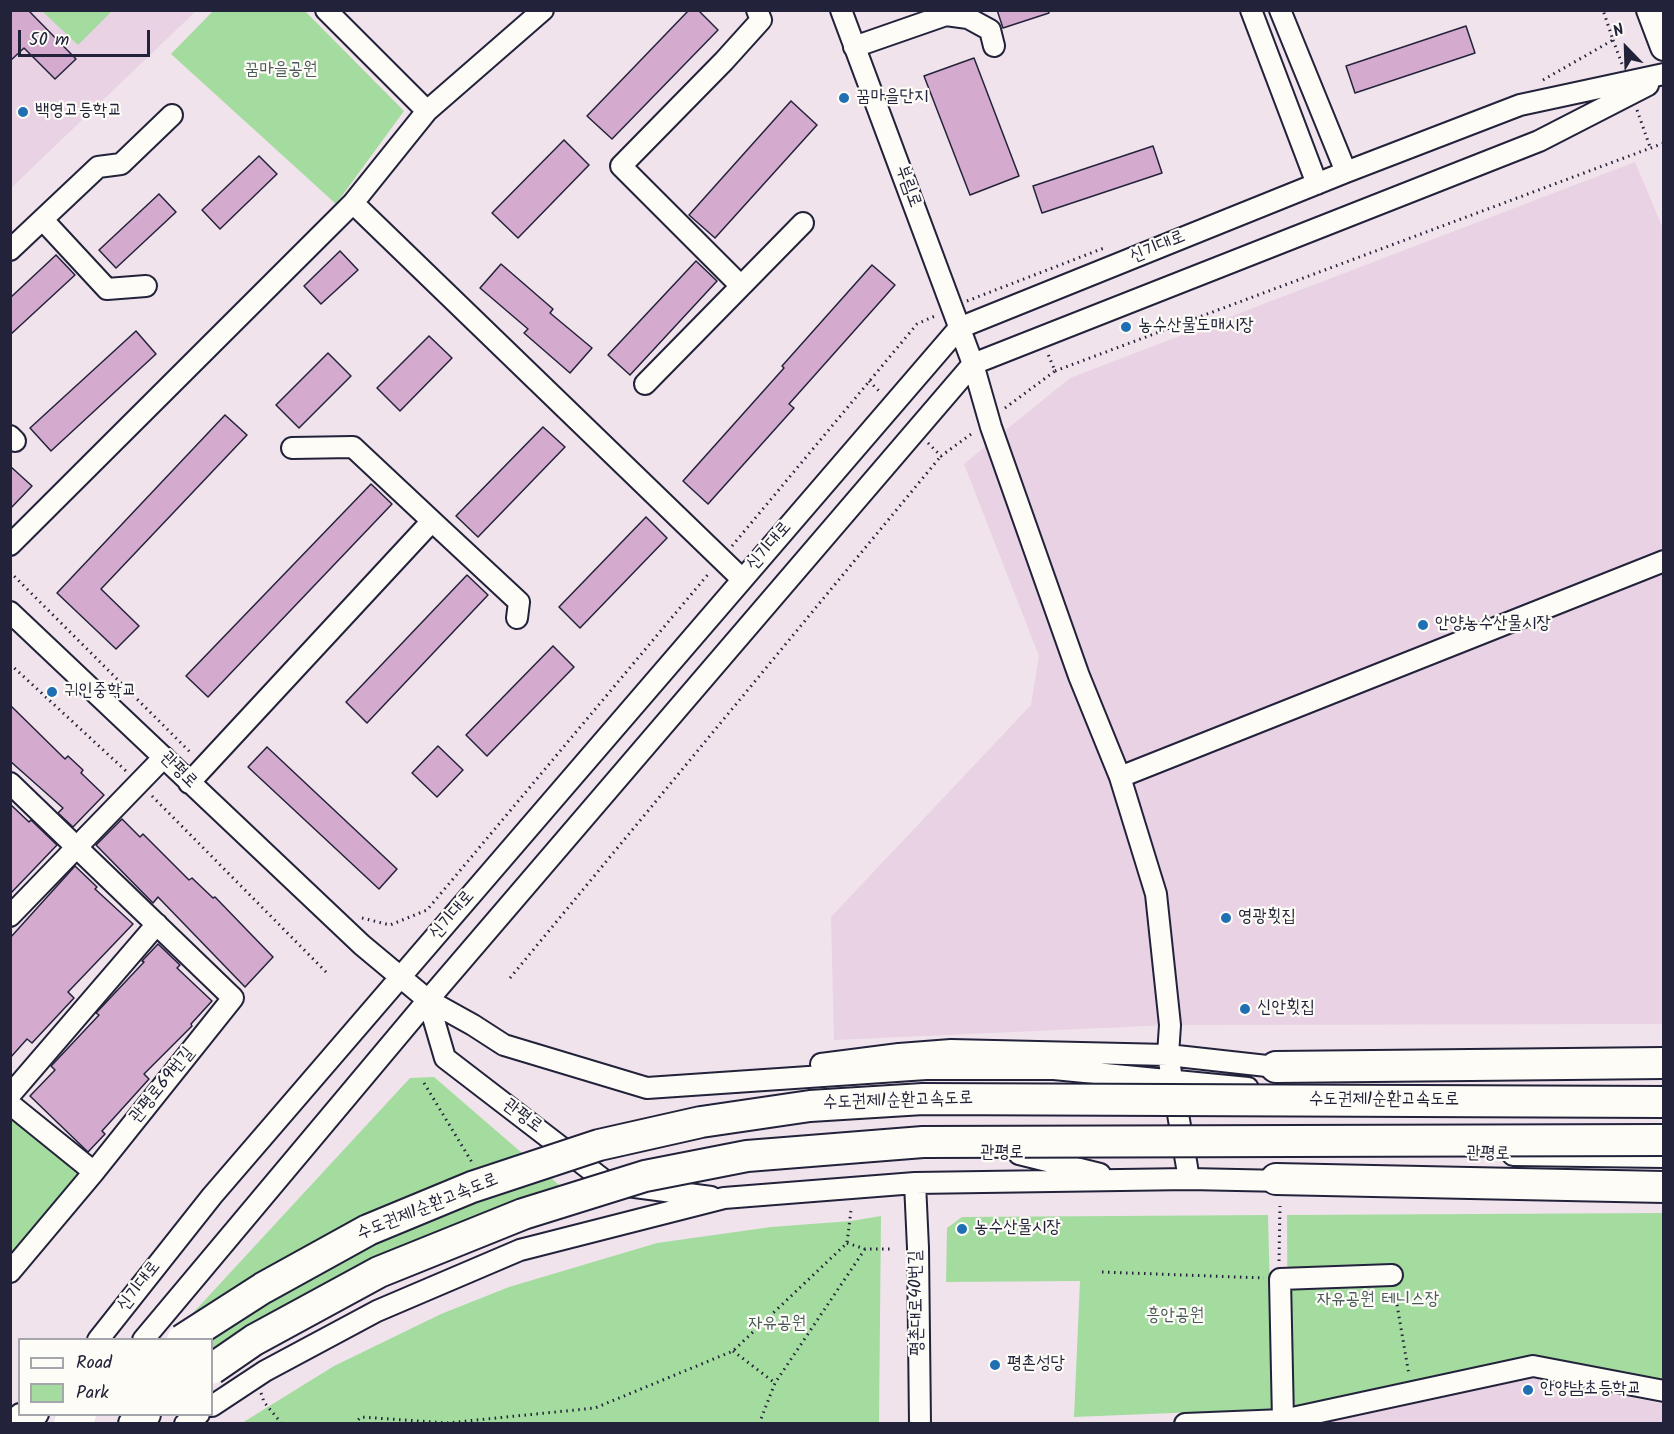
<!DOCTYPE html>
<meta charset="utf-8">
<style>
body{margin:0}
#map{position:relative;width:1674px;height:1434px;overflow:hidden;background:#f1e3eb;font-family:Kalam,sans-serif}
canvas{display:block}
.frame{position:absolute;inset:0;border:12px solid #22223b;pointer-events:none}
.legend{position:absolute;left:18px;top:1338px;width:195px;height:78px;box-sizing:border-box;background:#fdfcf7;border:2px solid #a5a5ac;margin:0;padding:8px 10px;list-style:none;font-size:18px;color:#22223b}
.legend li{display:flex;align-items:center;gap:12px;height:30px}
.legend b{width:30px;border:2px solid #a5a5ac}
.north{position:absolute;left:1596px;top:18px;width:60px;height:60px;-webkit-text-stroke:4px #fdfcf7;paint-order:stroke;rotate:337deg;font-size:16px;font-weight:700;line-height:24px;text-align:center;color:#22223b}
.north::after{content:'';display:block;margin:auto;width:21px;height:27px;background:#22223b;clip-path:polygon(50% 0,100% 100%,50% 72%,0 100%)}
.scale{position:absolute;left:18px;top:30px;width:132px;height:27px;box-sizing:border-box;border:3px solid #22223b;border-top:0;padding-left:8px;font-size:18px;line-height:21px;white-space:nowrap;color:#22223b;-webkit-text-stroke:4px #fdfcf7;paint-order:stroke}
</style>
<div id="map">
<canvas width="1674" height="1434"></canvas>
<div class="frame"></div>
<ul class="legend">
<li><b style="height:8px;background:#fdfcf7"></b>Road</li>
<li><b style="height:16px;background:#a4dca0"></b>Park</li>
</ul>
<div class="north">N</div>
<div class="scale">50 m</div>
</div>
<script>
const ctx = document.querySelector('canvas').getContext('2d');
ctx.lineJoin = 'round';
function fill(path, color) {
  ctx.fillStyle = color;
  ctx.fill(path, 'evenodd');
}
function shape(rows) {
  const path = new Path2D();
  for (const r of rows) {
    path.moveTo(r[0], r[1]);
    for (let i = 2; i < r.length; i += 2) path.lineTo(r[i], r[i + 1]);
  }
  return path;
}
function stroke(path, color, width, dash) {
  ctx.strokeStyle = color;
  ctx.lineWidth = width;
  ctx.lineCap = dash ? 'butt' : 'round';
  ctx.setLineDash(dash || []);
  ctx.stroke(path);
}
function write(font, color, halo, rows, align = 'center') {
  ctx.font = font + ' Kalam,"Poor Story",sans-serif';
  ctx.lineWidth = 4.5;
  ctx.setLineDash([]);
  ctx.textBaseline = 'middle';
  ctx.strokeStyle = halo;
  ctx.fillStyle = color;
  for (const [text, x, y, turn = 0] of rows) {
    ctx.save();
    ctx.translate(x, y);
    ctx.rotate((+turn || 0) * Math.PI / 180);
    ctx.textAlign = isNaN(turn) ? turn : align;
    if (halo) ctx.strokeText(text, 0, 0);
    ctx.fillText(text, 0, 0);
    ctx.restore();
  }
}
const built = shape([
 [11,11,196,11,11,188],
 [1635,162,1664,231,1663,1024,1170,1025,834,1040,831,917,1031,705,1039,656,964,464,1070,378],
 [1528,1375,1663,1404,1663,1423,1300,1424]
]);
const green = shape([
 [42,11,112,11,78,45],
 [213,11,305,11,404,111,336,204,171,54],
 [434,1077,573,1197,212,1362,212,1340,168,1340,410,1078],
 [11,1119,79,1175,11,1259],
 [1663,1213,1663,1381,1536,1357,1288,1408,1287,1215],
 [1268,1215,1273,1409,1074,1417,1080,1281,946,1282,947,1228,962,1217],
 [881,1216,879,1423,242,1423,334,1366,441,1314,509,1287,657,1243,771,1227,851,1221]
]);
const building = shape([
 [10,10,28,10,76,59,55,79,24,48,10,61,10,10],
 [689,10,698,10,718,30,612,139,587,116,689,10],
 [997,10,1048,10,1049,13,1003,28,997,10],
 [1466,26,1475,53,1355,93,1346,66,1466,26],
 [974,58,1019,176,970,195,924,76,974,58],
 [791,101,817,125,715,238,689,215,791,101],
 [564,140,589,165,518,238,492,213,564,140],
 [1153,146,1162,173,1042,213,1033,186,1153,146],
 [259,156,277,174,220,229,202,210,259,156],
 [159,194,176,212,116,268,99,250,159,194],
 [340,251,358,270,321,304,304,286,340,251],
 [56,255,75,275,10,335,10,298,56,255],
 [696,261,717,281,630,375,608,355,696,261],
 [501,264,553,309,550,313,592,348,570,373,524,333,528,329,480,288,501,264],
 [872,265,895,285,789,404,794,408,708,504,683,481,784,368,782,366,872,265],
 [136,331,156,354,51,451,30,428,136,331],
 [429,336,452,358,400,411,377,388,429,336],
 [328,353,351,376,299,428,276,405,328,353],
 [225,415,247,435,101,589,139,626,116,649,57,593,225,415],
 [543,427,565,447,478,537,456,516,543,427],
 [10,466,32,486,10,509,10,466],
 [371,484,392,504,208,697,186,676,371,484],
 [646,517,667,538,580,628,559,607,646,517],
 [467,575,488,595,367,723,346,702,467,575],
 [553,646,574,667,487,756,466,735,553,646],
 [10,705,65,759,68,756,83,770,81,773,104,795,73,827,58,813,63,808,10,761,10,705],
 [438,746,463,770,437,797,412,773,438,746],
 [267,747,397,869,379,889,248,767,267,747],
 [10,804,29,822,31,820,57,845,10,894,10,804],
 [122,819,140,837,143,834,189,880,192,878,213,898,215,897,273,957,245,987,158,897,153,903,96,845,122,819],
 [75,866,97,887,95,889,133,924,68,992,74,998,32,1043,27,1039,10,1058,10,938,75,866],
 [158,944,180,965,177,968,212,1001,191,1024,192,1026,144,1074,149,1079,102,1131,105,1134,88,1152,30,1096,55,1070,51,1066,53,1064,99,1015,96,1013,144,962,142,961,158,944]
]);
const path = shape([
 [1613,40,1622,64],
 [1543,80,1613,40,1603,10],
 [1637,110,1650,147],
 [967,301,1104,248],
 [1055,371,1664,143],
 [869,381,880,392],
 [1005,408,1055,371,1048,354],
 [928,443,941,456,974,432],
 [732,546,917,324,937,315],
 [10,572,192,754],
 [10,664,126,771],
 [152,796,327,973],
 [362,918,390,925,427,910,710,572],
 [510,978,941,456],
 [424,1083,473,1164],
 [847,1243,865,1249,892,1249],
 [1279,1261,1280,1206],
 [1102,1272,1264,1278],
 [1395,1293,1409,1375],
 [733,1351,775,1383],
 [261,1393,264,1402,282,1424],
 [354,1424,361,1417,447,1423,595,1408,733,1351,847,1243,851,1210],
 [759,1424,775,1383,865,1249]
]);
const minor = shape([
 [326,10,427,111],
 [841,10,973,364,991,427,1079,676,1120,777,1156,894,1170,1025,1168,1055,1189,1179],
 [1251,10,1317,184],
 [1280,10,1346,172],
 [854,47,946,15,968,18,990,30,994,46],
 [353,203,742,579],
 [43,220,107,289,146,286],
 [10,250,98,167,121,164,172,115],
 [741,286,621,166,724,61,761,20,757,10],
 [645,384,803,223],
 [10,436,15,441],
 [432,521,519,602,517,618],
 [10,545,353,203,427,111,543,10],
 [10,612,362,945,428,1000,473,1025,504,1045,647,1088,926,1069,1054,1069,1248,1088],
 [1120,777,1664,561],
 [10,783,233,998,94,1172,10,1272],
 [189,783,432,521,353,447,292,448],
 [10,916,164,757],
 [428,1000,445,1058,609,1184,621,1183],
 [821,1064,899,1054,951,1050,1168,1055,1276,1067],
 [10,1095,157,924],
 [10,1104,94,1172],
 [1019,1154,1100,1174],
 [1513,1155,1664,1157],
 [915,1183,918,1248,920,1424],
 [627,1186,711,1197],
 [98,1340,212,1196,959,328,1346,172,1520,105,1664,74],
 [143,1340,428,1000,973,364,1539,141,1648,85],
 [212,1406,265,1371,377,1311,520,1250,724,1198,915,1183,1189,1179,1285,1181],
 [1283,1420,1280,1279,1392,1275],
 [11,1424,20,1414],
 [31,1424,38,1414],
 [185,1424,199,1414],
 [1185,1424,1283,1420,1533,1366,1664,1391]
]);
const major = shape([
 [1650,10,1664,47]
]);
const highway = shape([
 [1276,1067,1664,1063],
 [1276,1179,1664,1187],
 [134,1424,145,1414]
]);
const highwayBridge = shape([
 [182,1340,263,1288,368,1230,472,1187,599,1145,701,1122,810,1106,923,1099,1664,1102],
 [212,1369,254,1340,379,1272,523,1214,645,1176,747,1156,923,1142,1664,1140],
 [69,1424,81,1414]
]);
const markers = [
 [844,98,6,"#1f6fb2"],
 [23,112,6,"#1f6fb2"],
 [1126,327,6,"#1f6fb2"],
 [1423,625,6,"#1f6fb2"],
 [52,692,6,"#1f6fb2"],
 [1226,918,6,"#1f6fb2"],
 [1245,1009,6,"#1f6fb2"],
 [962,1229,6,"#1f6fb2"],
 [995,1365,6,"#1f6fb2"],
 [1528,1390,6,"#1f6fb2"]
];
const parkNames = [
 ["꿈마을공원",281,71],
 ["자유공원 테니스장",1378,1301],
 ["흥안공원",1175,1317],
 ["자유공원",777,1325]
];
const poiNames = [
 ["꿈마을단지",856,98],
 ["백영고등학교",35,112],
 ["농수산물도매시장",1138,327],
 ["안양농수산물시장",1435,625],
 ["귀인중학교",64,692],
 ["영광횟집",1238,918],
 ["신안횟집",1257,1009],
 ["농수산물시장",974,1229],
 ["평촌성당",1007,1365],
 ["안양남초등학교",1540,1390]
];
const streetNames = [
 ["부림로",907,187,70],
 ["신기대로",1158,248,-22],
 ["신기대로",770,547,-49],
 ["관평로",178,771,45],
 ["신기대로",453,916,-49],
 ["관평로69번길",163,1086,-51],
 ["수도권제1순환고속도로",1384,1101],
 ["수도권제1순환고속도로",898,1102,-2],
 ["관평로",522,1117,37],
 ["관평로",1002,1154],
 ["관평로",1488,1155,1],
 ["수도권제1순환고속도로",428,1208,-22],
 ["신기대로",140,1287,-52],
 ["평촌대로40번길",918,1303,-91]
];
fill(built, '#e8d2e3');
fill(green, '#a4dca0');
fill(building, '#d4aacf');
stroke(building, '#22223b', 1.5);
stroke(minor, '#22223b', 24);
stroke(major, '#22223b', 30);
stroke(highway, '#22223b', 34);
stroke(path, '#22223b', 3, [1.5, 4.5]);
stroke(minor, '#fdfcf7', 20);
stroke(major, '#fdfcf7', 26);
stroke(highway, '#fdfcf7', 30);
stroke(highwayBridge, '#22223b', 34, []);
stroke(highwayBridge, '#fdfcf7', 30);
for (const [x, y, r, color] of markers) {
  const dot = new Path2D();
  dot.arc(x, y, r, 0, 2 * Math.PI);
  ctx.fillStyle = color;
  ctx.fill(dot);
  stroke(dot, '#fdfcf7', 2);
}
write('18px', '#495a59', '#fdfcf7', parkNames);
write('18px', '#22223b', '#fdfcf7', poiNames, 'left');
write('18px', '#22223b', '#fdfcf7', streetNames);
</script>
